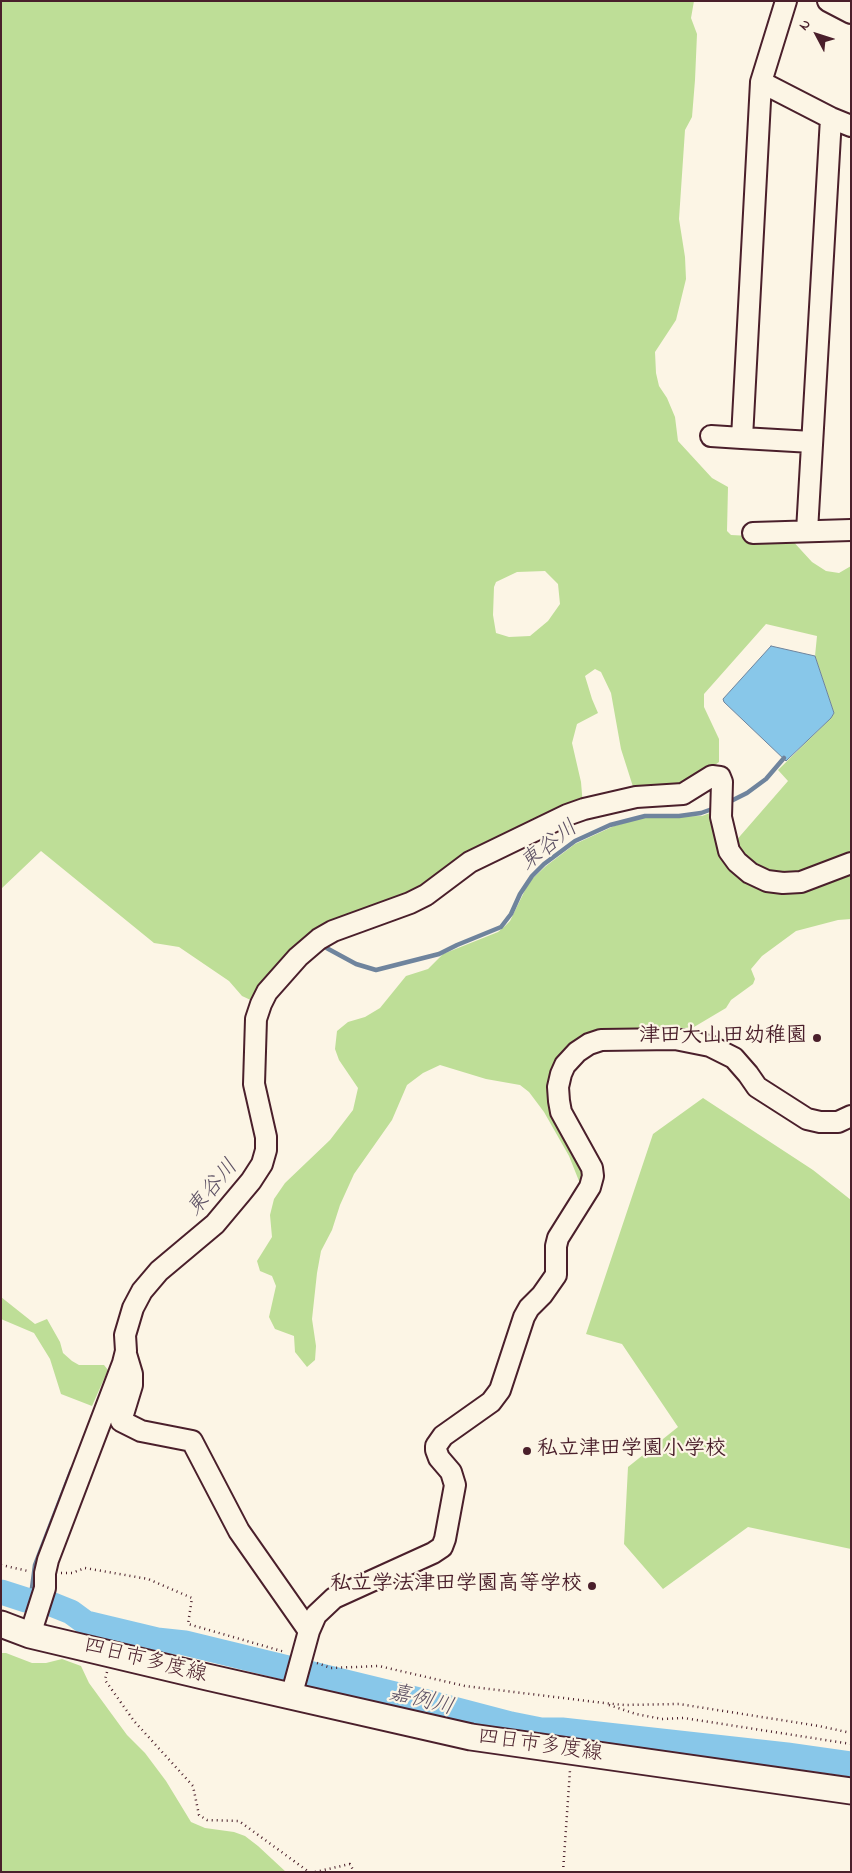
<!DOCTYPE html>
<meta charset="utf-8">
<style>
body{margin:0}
#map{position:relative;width:852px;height:1873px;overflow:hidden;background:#fcf5e5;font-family:"Indie Flower",sans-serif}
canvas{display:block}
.frame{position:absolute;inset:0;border:2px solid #4a1f2b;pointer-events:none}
.north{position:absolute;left:792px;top:10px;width:50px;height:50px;-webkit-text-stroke:4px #fcf5e5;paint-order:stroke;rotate:310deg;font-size:14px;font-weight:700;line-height:20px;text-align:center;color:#4a1f2b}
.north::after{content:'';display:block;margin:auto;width:18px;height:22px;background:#4a1f2b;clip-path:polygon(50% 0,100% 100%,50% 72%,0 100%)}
</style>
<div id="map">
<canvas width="852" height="1873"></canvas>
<div class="frame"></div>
<div class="north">N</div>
</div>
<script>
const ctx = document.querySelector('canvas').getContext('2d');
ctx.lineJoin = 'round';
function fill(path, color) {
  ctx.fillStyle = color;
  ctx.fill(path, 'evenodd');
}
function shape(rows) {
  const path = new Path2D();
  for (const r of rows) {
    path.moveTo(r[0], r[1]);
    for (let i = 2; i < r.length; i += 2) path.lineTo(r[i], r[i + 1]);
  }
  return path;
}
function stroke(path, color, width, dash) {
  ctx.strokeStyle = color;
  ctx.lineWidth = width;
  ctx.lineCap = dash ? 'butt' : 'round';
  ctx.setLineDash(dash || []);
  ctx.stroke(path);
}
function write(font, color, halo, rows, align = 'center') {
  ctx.font = font + ' "Indie Flower","Klee One",sans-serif';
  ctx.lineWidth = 4.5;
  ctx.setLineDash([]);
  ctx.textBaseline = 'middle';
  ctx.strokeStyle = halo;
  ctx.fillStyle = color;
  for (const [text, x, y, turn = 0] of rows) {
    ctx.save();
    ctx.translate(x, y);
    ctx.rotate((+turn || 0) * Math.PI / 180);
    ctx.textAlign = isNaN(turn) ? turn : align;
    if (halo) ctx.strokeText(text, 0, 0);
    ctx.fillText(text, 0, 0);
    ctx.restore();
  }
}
const green = shape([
 [1,1,694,1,691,18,697,34,695,80,692,117,685,130,679,219,685,257,686,279,676,320,655,352,656,373,659,386,667,398,675,417,678,441,712,478,728,487,727,531,731,535,790,538,812,562,826,571,839,573,851,566,851,858,792,879,752,867,734,843,788,781,778,770,831,718,834,713,815,656,817,636,766,624,704,694,704,707,719,739,719,762,708,770,692,785,635,793,621,749,611,693,601,672,595,669,585,676,592,699,598,713,577,724,572,743,581,782,583,806,422,894,348,923,255,1002,242,996,229,981,179,947,154,943,41,851,1,889],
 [545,571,558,584,560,604,548,621,530,636,509,637,496,633,493,615,494,587,496,582,517,572],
 [715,811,746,877,851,869,851,919,838,920,796,931,762,956,751,969,755,979,753,984,731,1000,726,1008,694,1027,674,1029,610,1031,555,1068,583,1168,584,1178,581,1186,569,1156,544,1112,529,1092,520,1085,486,1079,440,1065,423,1073,407,1085,392,1120,354,1174,340,1205,332,1230,321,1251,317,1273,312,1319,316,1346,315,1360,307,1367,295,1352,294,1336,275,1329,269,1317,276,1286,272,1276,260,1271,257,1261,272,1237,270,1215,274,1199,285,1183,330,1140,353,1110,358,1088,339,1060,335,1049,337,1031,348,1022,365,1017,380,1008,406,976,428,969,443,954,498,932,505,926,510,921,527,886,533,878,546,866,575,844,614,826,646,817,702,816],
 [703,1098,813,1170,851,1200,851,1549,748,1527,663,1589,624,1544,628,1467,678,1427,622,1344,586,1334,653,1134],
 [1,1297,35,1324,47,1319,60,1342,63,1353,72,1361,79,1365,104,1365,108,1370,92,1406,61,1394,50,1359,34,1333,1,1319],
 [1,1653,6,1653,32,1663,46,1663,62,1659,81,1666,89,1683,127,1735,145,1753,166,1781,191,1822,205,1828,234,1832,245,1836,258,1846,286,1872,1,1872]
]);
const water = shape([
 [771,646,815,656,834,713,831,718,786,761,724,702,723,699,771,646]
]);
const stream = shape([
 [727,803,747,793,766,779,784,758],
 [321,945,356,964,376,970,439,954,457,945,501,927,511,914,520,894,532,876,544,864,575,841,610,825,645,816,679,816,701,813,715,808],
 [26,1600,32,1588,35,1565,72,1469]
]);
const river = shape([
 [1,1592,26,1600,51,1604,71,1612,86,1623,157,1640,185,1643,415,1699,511,1724,541,1730,562,1730,787,1755,851,1764]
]);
const path = shape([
 [1,1565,28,1571],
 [61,1573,72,1573,85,1568,148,1579,192,1598,188,1624,285,1652],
 [317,1663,331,1668,379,1666,465,1686,604,1703,624,1705,679,1704,819,1726,851,1733],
 [107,1672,105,1680,134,1721,193,1786,199,1815,207,1820,239,1821,309,1872],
 [609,1705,636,1714,662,1719,684,1718,851,1744],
 [315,1872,350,1864,354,1872],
 [563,1872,570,1770]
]);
const minor = shape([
 [786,1,761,82,742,438,812,442],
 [828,1,851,13],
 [761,82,831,118,851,126],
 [711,436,742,438],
 [807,531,831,118],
 [753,533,851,530],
 [126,1354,132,1374,132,1385,121,1421,141,1431,192,1441,239,1531,309,1631,291,1697],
 [309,1631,316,1615,334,1598,433,1553,442,1547,445,1539,455,1485,451,1472,439,1458,436,1450,436,1446,443,1436,491,1402,500,1390,524,1317,529,1308,542,1295,556,1275,556,1246,558,1238,590,1187,593,1176,592,1168,561,1112,559,1101,558,1087,561,1074,565,1065,577,1052,589,1044,601,1040,675,1039,710,1046,734,1058,748,1074,757,1087,807,1119,820,1122,838,1122,851,1116],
 [30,1635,45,1588,45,1573,48,1560,123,1363,126,1351,125,1335,133,1308,142,1291,159,1271,215,1224,251,1181,262,1164,266,1150,266,1137,254,1084,256,1019,261,1004,267,992,298,957,319,939,333,931,410,903,426,895,470,862,567,815,584,809,636,797,683,794,712,776,720,777,722,782,721,817,729,851,737,862,750,873,767,881,783,883,801,882,851,863]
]);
const major = shape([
 [1,1624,30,1635,207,1677,471,1737,851,1791]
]);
const markers = [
 [817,1038,5,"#4a1f2b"],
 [527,1451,5,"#4a1f2b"],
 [592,1586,5,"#4a1f2b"]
];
const poiNames = [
 ["津田大山田幼稚園",807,1038],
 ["私立津田学園小学校",537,1451,"left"],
 ["私立学法津田学園高等学校",582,1586]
];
const streetNames = [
 ["四日市多度線",145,1662,14],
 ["四日市多度線",540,1747,8]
];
const waterNames = [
 ["東谷川",550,847,-38],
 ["東谷川",214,1189,-50],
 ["嘉例川",421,1702,14]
];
fill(green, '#bede97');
fill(water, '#88c7e9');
stroke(water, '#6f849d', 1);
stroke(stream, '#6f849d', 4.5);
stroke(river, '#88c7e9', 25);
stroke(minor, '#4a1f2b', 24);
stroke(major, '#4a1f2b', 29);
stroke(path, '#4a1f2b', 2.5, [1, 4]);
stroke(minor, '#fcf5e5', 20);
stroke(major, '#fcf5e5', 25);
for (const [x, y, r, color] of markers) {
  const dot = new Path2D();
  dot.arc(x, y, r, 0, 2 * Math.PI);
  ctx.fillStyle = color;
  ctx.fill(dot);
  stroke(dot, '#fcf5e5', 2);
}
write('bold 21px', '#4a1f2b', '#fcf5e5', poiNames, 'right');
write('21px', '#4a1f2b', '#fcf5e5', streetNames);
write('italic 22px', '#5d5164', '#fcf5e5', waterNames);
</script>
